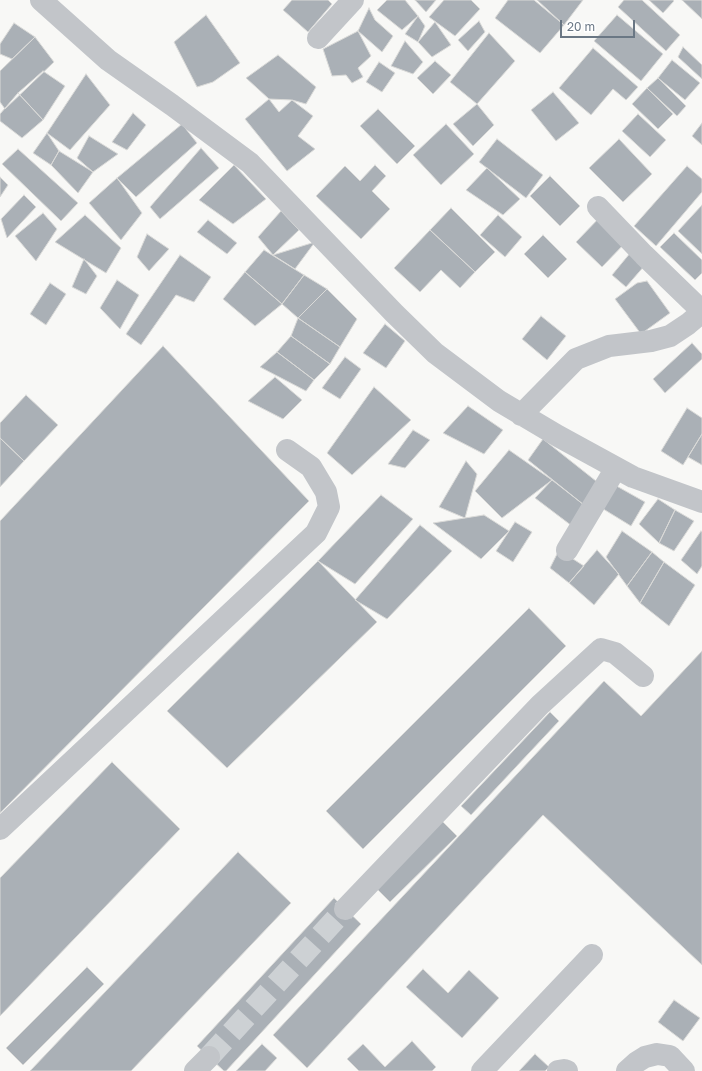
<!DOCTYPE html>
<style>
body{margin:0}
#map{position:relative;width:702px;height:1071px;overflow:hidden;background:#f8f8f6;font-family:"Golos Text",sans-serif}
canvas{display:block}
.scale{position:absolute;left:560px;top:20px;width:75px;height:18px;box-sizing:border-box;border:2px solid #6a7784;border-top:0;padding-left:5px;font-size:12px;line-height:14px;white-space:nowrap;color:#6a7784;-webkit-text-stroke:3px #fff;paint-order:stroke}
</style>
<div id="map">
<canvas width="702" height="1071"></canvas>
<div class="scale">20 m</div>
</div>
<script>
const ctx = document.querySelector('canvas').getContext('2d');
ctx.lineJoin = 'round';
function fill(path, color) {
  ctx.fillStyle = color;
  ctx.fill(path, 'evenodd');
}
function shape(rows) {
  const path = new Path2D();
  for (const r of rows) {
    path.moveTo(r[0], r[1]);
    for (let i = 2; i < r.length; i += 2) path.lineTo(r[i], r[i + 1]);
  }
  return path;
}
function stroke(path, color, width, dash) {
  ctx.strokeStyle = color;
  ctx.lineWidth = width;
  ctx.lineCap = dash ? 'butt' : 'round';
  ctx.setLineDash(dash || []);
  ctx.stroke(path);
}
const building = shape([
 [292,0,328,0,332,4,308,32,283,10,292,0],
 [387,0,405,0,418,16,402,30,377,10,387,0],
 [415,0,436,0,426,12,415,0],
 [444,0,471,0,480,9,455,36,429,17,444,0],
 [508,0,534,0,564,25,540,53,495,18,508,0],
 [537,0,583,0,564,25,537,0],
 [624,0,642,0,680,35,666,51,618,7,624,0],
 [649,0,673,0,674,1,663,13,649,0],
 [682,0,702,0,702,19,682,0],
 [369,8,375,20,393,36,382,52,358,31,369,8],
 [206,15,240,63,213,82,197,87,174,42,206,15],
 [617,15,663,54,641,81,594,41,617,15],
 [418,16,425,26,418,42,405,34,418,16],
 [479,21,485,32,468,51,458,40,479,21],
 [435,22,451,45,432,57,418,42,435,22],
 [14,23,35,37,12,59,0,54,0,44,14,23],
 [358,31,371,56,358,68,363,77,352,83,346,75,332,76,323,49,358,31],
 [489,33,515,61,477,104,450,82,489,33],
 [35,37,54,62,5,109,0,102,0,71,35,37],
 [405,41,423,62,413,74,391,66,405,41],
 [683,47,702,65,702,79,678,57,683,47],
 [593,48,638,87,626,100,613,89,591,115,559,88,593,48],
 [278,55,316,87,306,104,292,100,269,99,246,78,278,55],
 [672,60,700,83,685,100,658,78,672,60],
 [435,61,451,75,433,94,417,78,435,61],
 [379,62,395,73,382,92,366,82,379,62],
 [43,71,65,86,43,120,18,93,43,71],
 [86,74,110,105,70,150,47,133,86,74],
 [658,78,686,106,677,116,647,88,658,78],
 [647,88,673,114,658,129,632,104,647,88],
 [553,92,579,123,556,141,531,110,553,92],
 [18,93,43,120,22,138,0,121,0,114,18,93],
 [269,99,279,112,292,100,313,116,298,136,315,149,287,171,245,119,269,99],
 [477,104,494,125,473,146,453,124,477,104],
 [378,109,415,146,397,164,360,126,378,109],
 [133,113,146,125,127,150,112,142,133,113],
 [638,114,666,140,650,157,622,131,638,114],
 [702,123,702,145,692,136,702,123],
 [182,124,197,143,136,197,117,178,182,124],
 [446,124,474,154,441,185,413,155,446,124],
 [47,133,59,151,51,165,33,153,47,133],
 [89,136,118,154,93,172,77,158,89,136],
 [497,139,543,175,526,198,479,162,497,139],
 [619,139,652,174,623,202,589,168,619,139],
 [201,148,219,168,160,219,150,207,201,148],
 [18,149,78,203,61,221,2,164,18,149],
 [59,151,93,172,78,193,51,165,59,151],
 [234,165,266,199,233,224,199,200,234,165],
 [375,165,386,176,372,191,390,209,361,239,316,196,345,166,360,181,375,165],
 [687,166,702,179,702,192,656,246,634,226,687,166],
 [487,168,520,199,503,215,466,190,487,168],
 [550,176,580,206,560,226,530,196,550,176],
 [0,177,8,185,0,197,0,177],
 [117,178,142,213,121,240,89,203,117,178],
 [24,195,36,207,7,238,1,219,24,195],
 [702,205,702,254,678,231,702,205],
 [451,208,495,252,475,272,430,230,451,208],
 [281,211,299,230,273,255,258,237,281,211],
 [43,213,57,229,36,261,15,236,43,213],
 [85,215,121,248,106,273,55,242,85,215],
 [498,215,522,237,505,257,480,235,498,215],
 [602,215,628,240,602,267,576,242,602,215],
 [208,220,237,243,227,254,197,232,208,220],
 [430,230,475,272,460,288,441,270,420,292,394,268,430,230],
 [674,233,702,260,702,273,695,280,660,247,674,233],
 [147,234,169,249,149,271,137,257,147,234],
 [543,235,567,259,548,278,524,254,543,235],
 [315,242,295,269,273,255,315,242],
 [264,250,304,275,282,304,245,272,264,250],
 [631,252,646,264,626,287,612,275,631,252],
 [180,255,211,277,194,302,176,295,141,345,126,334,180,255],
 [84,259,97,276,86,294,72,287,84,259],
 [245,272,282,304,255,326,223,299,245,272],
 [304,275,327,289,298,318,282,304,304,275],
 [117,280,139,295,120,329,100,308,117,280],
 [647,281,670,313,641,334,615,299,637,283,647,281],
 [50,283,66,294,46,325,30,314,50,283],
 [327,289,357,319,340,347,298,318,327,289],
 [541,316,566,336,547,360,522,339,541,316],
 [298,318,340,347,330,364,291,336,298,318],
 [385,324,405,341,386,368,363,353,385,324],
 [291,336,330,364,314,380,277,352,291,336],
 [692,343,702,354,702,359,665,393,653,379,692,343],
 [163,346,309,501,0,813,0,521,163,346],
 [277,352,314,380,306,391,260,367,277,352],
 [345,357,361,369,340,399,322,388,345,357],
 [275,377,302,400,283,419,248,401,275,377],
 [374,387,411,420,352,475,327,453,374,387],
 [26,395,58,425,24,461,0,438,0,423,26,395],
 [468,406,503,430,484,454,443,433,468,406],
 [687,408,702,418,702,434,683,465,661,451,687,408],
 [413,430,430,440,405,468,388,464,413,430],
 [702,434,702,465,688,457,702,434],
 [0,438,24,461,0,487,0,438],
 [543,439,601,485,584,505,528,460,543,439],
 [509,450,552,480,502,518,475,491,509,450],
 [466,461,477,474,465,518,439,507,466,461],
 [552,480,584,505,572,526,535,498,552,480],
 [613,484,645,502,631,526,600,507,613,484],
 [381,495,413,519,355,584,318,561,381,495],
 [658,499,675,510,659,543,639,524,658,499],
 [675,510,694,521,674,551,659,543,675,510],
 [484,515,509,531,481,559,433,523,484,515],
 [515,522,532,532,513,562,496,551,515,522],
 [420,525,452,551,387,619,355,600,420,525],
 [622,531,652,552,627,586,606,557,622,531],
 [701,531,702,532,702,566,697,574,681,560,701,531],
 [559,550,584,566,569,583,550,568,559,550],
 [597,550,619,574,594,605,569,583,597,550],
 [652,552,664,562,640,603,627,586,652,552],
 [318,561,377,622,227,768,167,711,318,561],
 [664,562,695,585,669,626,640,603,664,562],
 [529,608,566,646,363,849,326,811,529,608],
 [702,651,702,965,543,815,307,1068,273,1035,604,681,641,716,702,651],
 [550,712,559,721,471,815,461,806,550,712],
 [112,762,180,829,0,1016,0,878,112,762],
 [439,818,457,836,390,902,373,885,439,818],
 [238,852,291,903,131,1071,30,1071,238,852],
 [334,898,361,924,226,1071,224,1071,197,1046,334,898],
 [87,967,104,984,23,1065,6,1048,87,967],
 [423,969,448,993,469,970,499,998,462,1038,406,987,423,969],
 [674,1000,700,1018,683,1041,658,1022,674,1000],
 [412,1041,436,1067,432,1071,359,1071,347,1059,363,1044,385,1067,412,1041],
 [262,1044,277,1058,265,1071,236,1071,262,1044],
 [535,1054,549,1067,545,1071,519,1071,535,1054]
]);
const minorTunnel = shape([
 [209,1057,345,909]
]);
const minor = shape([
 [41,0,108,60,172,105,250,163,394,313,435,353,499,401,558,436,633,477,702,502],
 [318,38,353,0],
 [598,207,644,255,702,311],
 [521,415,576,359,609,346,651,341,670,336,688,324,702,312],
 [567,550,616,468],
 [0,829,316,533,329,507,326,492,311,467,287,450],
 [345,909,540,705,601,649,615,653,643,676],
 [195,1071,209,1057],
 [482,1071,592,955],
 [558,1071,564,1070,567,1071],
 [627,1071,637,1062,645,1057,657,1054,670,1056,684,1071]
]);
fill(building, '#aab0b6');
stroke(building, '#dadad8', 1);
stroke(minorTunnel, '#cdd1d4', 22, [22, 11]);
stroke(minor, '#c2c5c9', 22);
</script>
